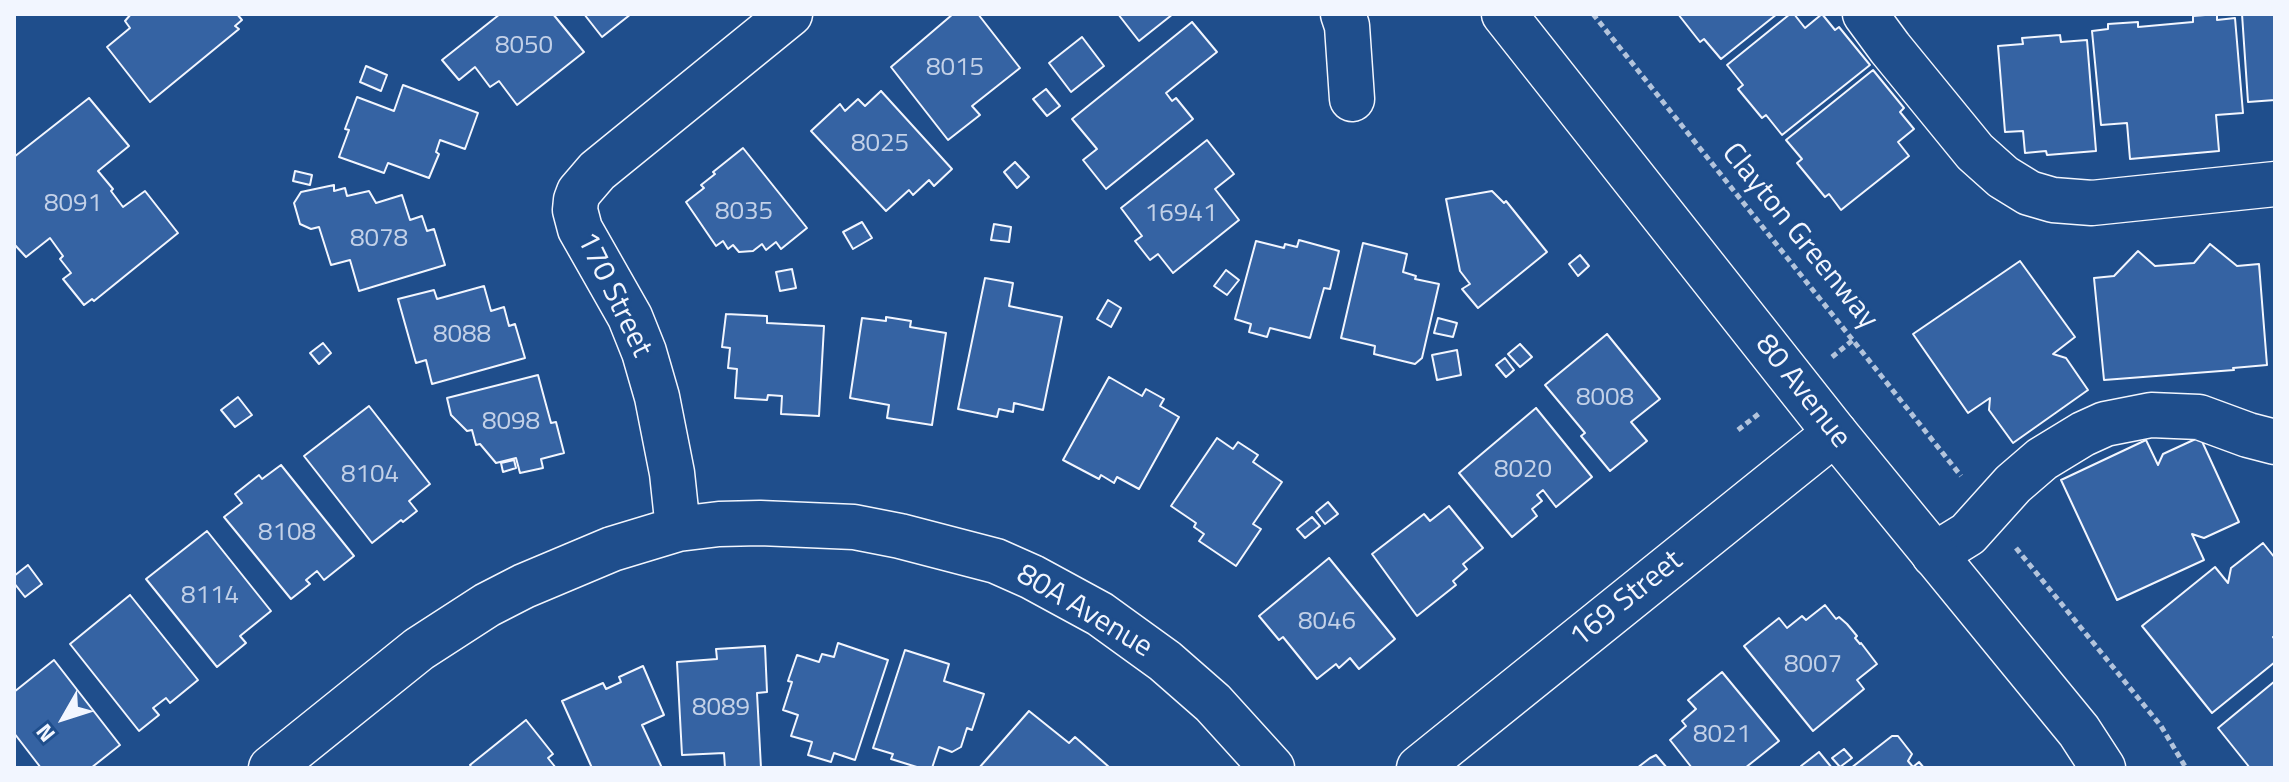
<!DOCTYPE html>
<style>
body{margin:0}
#map{position:relative;width:2289px;height:782px;overflow:hidden;background:#1f4e8c;font-family:"Titillium Web",sans-serif}
canvas{display:block}
.frame{position:absolute;inset:0;border:16px solid #f2f6ff;pointer-events:none}
.north{position:absolute;left:24px;top:678px;width:80px;height:80px;-webkit-text-stroke:6px #1f4e8c;paint-order:stroke;rotate:231deg;font-size:22px;font-weight:700;line-height:32px;text-align:center;color:#f2f6ff}
.north::after{content:'';display:block;margin:auto;width:28px;height:36px;background:#f2f6ff;clip-path:polygon(50% 0,100% 100%,50% 72%,0 100%)}
</style>
<div id="map">
<canvas width="2289" height="782"></canvas>
<div class="frame"></div>
<div class="north">N</div>
</div>
<script>
const ctx = document.querySelector('canvas').getContext('2d');
ctx.lineJoin = 'round';
function fill(path, color) {
  ctx.fillStyle = color;
  ctx.fill(path, 'evenodd');
}
function shape(rows) {
  const path = new Path2D();
  for (const r of rows) {
    path.moveTo(r[0], r[1]);
    for (let i = 2; i < r.length; i += 2) path.lineTo(r[i], r[i + 1]);
  }
  return path;
}
function stroke(path, color, width, dash) {
  ctx.strokeStyle = color;
  ctx.lineWidth = width;
  ctx.lineCap = dash ? 'butt' : 'round';
  ctx.setLineDash(dash || []);
  ctx.stroke(path);
}
function write(font, color, halo, rows, align = 'center') {
  ctx.font = font + ' "Titillium Web",sans-serif';
  ctx.lineWidth = 6;
  ctx.setLineDash([]);
  ctx.textBaseline = 'middle';
  ctx.strokeStyle = halo;
  ctx.fillStyle = color;
  for (const [text, x, y, turn = 0] of rows) {
    ctx.save();
    ctx.translate(x, y);
    ctx.rotate((+turn || 0) * Math.PI / 180);
    ctx.textAlign = isNaN(turn) ? turn : align;
    if (halo) ctx.strokeText(text, 0, 0);
    ctx.fillText(text, 0, 0);
    ctx.restore();
  }
}
const building = shape([
 [131,14,237,14,242,20,235,26,239,29,150,102,107,47,130,28,125,21,131,14],
 [500,14,553,14,584,52,517,105,499,81,490,87,475,67,459,80,442,60,500,14],
 [584,14,631,14,602,37,584,14],
 [953,14,978,14,1020,68,972,106,980,115,948,140,891,67,953,14],
 [1118,14,1173,14,1139,41,1118,14],
 [1678,14,1777,14,1721,59,1704,39,1700,42,1678,14],
 [1790,14,1794,14,1805,28,1822,14,1835,30,1839,27,1870,65,1782,135,1766,115,1762,118,1738,89,1743,85,1727,65,1790,14],
 [2217,14,2217,20,2235,18,2243,113,2216,115,2219,151,2130,159,2127,123,2101,125,2092,31,2108,29,2108,24,2138,22,2138,27,2193,22,2193,16,2217,14],
 [2242,14,2275,14,2275,100,2248,102,2242,14],
 [1192,22,1217,52,1166,93,1172,101,1176,98,1193,119,1106,189,1083,160,1097,149,1072,119,1192,22],
 [2060,35,2061,42,2087,40,2096,151,2047,155,2046,151,2025,153,2023,131,2005,132,1998,46,2023,44,2022,38,2060,35],
 [1082,37,1104,66,1071,92,1049,63,1082,37],
 [366,66,387,75,381,91,360,82,366,66],
 [1873,70,1904,108,1900,112,1914,129,1898,142,1909,156,1841,210,1829,194,1825,197,1797,163,1802,159,1786,140,1873,70],
 [403,85,478,113,465,149,440,140,436,152,439,154,429,178,388,163,384,173,339,157,349,130,345,129,357,97,394,111,403,85],
 [1046,89,1060,106,1047,116,1033,99,1046,89],
 [881,91,952,169,934,186,929,180,913,195,909,190,886,211,811,131,840,104,845,111,858,99,865,106,881,91],
 [89,98,129,146,98,171,113,189,111,191,123,207,145,191,178,233,94,301,92,299,84,305,63,279,71,273,60,259,63,256,50,238,26,257,14,244,14,157,89,98],
 [1207,140,1234,174,1215,189,1239,220,1173,273,1158,254,1150,260,1135,241,1142,236,1121,208,1207,140],
 [743,148,807,228,781,249,776,242,766,250,762,244,753,251,739,252,733,245,728,249,723,241,716,246,686,202,704,188,701,185,715,174,713,172,743,148],
 [1015,162,1029,177,1017,188,1004,172,1015,162],
 [295,171,312,175,310,185,293,181,295,171],
 [334,185,334,191,345,188,347,196,369,191,376,203,402,195,410,220,422,216,427,231,434,229,445,265,359,291,350,260,331,265,319,227,311,229,300,224,294,203,301,192,334,185],
 [1492,191,1504,203,1506,201,1547,252,1478,308,1462,289,1470,284,1460,271,1446,199,1492,191],
 [862,222,872,238,853,249,843,232,862,222],
 [994,224,1011,227,1009,242,991,240,994,224],
 [1299,240,1339,251,1330,289,1324,288,1310,338,1270,328,1267,337,1249,332,1251,324,1235,319,1256,241,1284,248,1285,244,1297,247,1299,240],
 [1363,243,1407,254,1403,272,1416,276,1415,279,1439,284,1422,358,1415,364,1374,354,1375,346,1341,338,1363,243],
 [2210,244,2237,266,2259,264,2267,365,2233,368,2234,370,2104,380,2094,278,2114,276,2138,251,2155,266,2194,263,2210,244],
 [1580,255,1589,266,1578,276,1569,264,1580,255],
 [2020,261,2075,337,2053,354,2066,358,2088,390,2013,443,1989,410,1990,398,1968,413,1913,334,2020,261],
 [792,269,796,288,780,291,776,272,792,269],
 [1226,270,1239,280,1227,295,1214,286,1226,270],
 [985,278,1013,283,1009,306,1062,317,1043,410,1014,403,1013,412,999,409,997,417,958,409,985,278],
 [484,286,491,311,504,307,509,326,515,324,525,358,432,384,426,360,416,363,398,299,434,290,437,299,484,286],
 [1108,300,1121,308,1111,327,1097,319,1108,300],
 [726,314,767,316,767,323,824,326,819,416,781,414,782,396,768,395,767,400,735,398,737,369,728,368,730,348,722,347,726,314],
 [886,317,911,321,910,327,946,333,932,425,887,418,889,405,850,398,862,318,886,321,886,317],
 [1438,318,1457,323,1453,337,1434,333,1438,318],
 [1607,334,1660,399,1631,422,1647,441,1610,471,1581,436,1585,433,1545,385,1607,334],
 [323,343,331,353,319,364,310,353,323,343],
 [1520,344,1532,357,1520,367,1508,354,1520,344],
 [1457,350,1461,375,1437,380,1432,355,1457,350],
 [1505,358,1514,370,1506,377,1496,365,1505,358],
 [538,375,551,423,556,422,564,453,541,459,543,468,520,473,516,458,496,463,480,444,476,445,472,430,467,431,451,415,447,398,538,375],
 [1109,377,1142,396,1146,389,1164,399,1160,406,1179,417,1139,489,1117,477,1114,483,1101,475,1099,479,1063,460,1109,377],
 [238,397,252,415,235,427,221,410,238,397],
 [369,406,430,484,409,501,417,511,403,522,401,520,372,543,304,456,369,406],
 [1536,408,1592,477,1556,507,1543,490,1537,495,1542,501,1532,509,1537,516,1512,537,1459,473,1536,408],
 [2200,437,2239,522,2204,538,2192,534,2204,560,2117,600,2061,480,2146,440,2158,465,2163,454,2200,437],
 [1217,438,1233,449,1238,442,1258,455,1253,462,1282,482,1253,524,1261,529,1236,566,1199,541,1204,534,1194,527,1196,523,1171,506,1217,438],
 [514,460,516,468,503,472,501,463,514,460],
 [281,465,354,556,324,580,317,571,306,580,310,584,291,599,224,517,242,503,235,494,259,475,262,479,281,465],
 [1328,502,1338,514,1325,524,1316,512,1328,502],
 [1449,506,1483,548,1463,564,1467,569,1453,581,1456,585,1417,616,1372,554,1424,514,1430,521,1449,506],
 [1312,517,1320,526,1305,538,1297,529,1312,517],
 [207,531,271,611,240,636,246,643,217,667,146,579,207,531],
 [2263,543,2275,558,2275,637,2273,637,2275,640,2275,662,2212,713,2142,626,2215,567,2228,583,2231,568,2263,543],
 [1329,558,1395,639,1359,669,1350,658,1339,668,1336,664,1317,679,1283,637,1279,640,1259,616,1329,558],
 [28,565,42,584,25,597,14,583,14,576,28,565],
 [130,595,198,680,170,703,166,698,153,708,159,715,139,731,70,644,130,595],
 [1825,605,1836,619,1839,617,1847,624,1857,636,1855,638,1860,644,1861,643,1877,664,1857,680,1864,689,1813,731,1744,646,1779,618,1787,628,1802,616,1806,620,1825,605],
 [838,643,888,660,855,760,834,753,831,762,808,755,812,742,791,736,798,715,783,710,792,682,788,681,797,655,819,662,822,654,834,657,838,643],
 [765,646,767,692,757,693,761,768,725,768,724,753,682,755,677,662,717,659,716,649,765,646],
 [905,650,949,664,944,681,984,694,972,730,967,728,961,747,952,752,939,747,932,768,920,768,891,759,893,754,873,748,905,650],
 [54,660,120,745,91,768,41,768,14,733,14,692,54,660],
 [643,666,664,715,642,725,662,768,592,768,562,701,603,683,606,689,621,682,619,677,643,666],
 [1722,672,1779,741,1745,768,1692,768,1670,740,1686,726,1682,721,1696,709,1688,700,1722,672],
 [2275,681,2275,768,2250,768,2218,728,2275,681],
 [1029,711,1069,743,1075,737,1109,767,979,768,1029,711],
 [526,720,553,754,548,758,556,768,472,768,470,765,526,720],
 [1892,736,1898,736,1912,754,1908,761,1913,767,1919,762,1924,768,1851,768,1892,736],
 [1844,749,1852,758,1840,767,1832,758,1844,749],
 [1819,752,1832,768,1803,768,1801,766,1819,752],
 [1656,755,1667,768,1637,768,1650,758,1656,755]
]);
const path = shape([
 [1593,14,1961,476],
 [1832,357,1853,340],
 [1738,430,1761,412],
 [2016,548,2161,726,2186,768]
]);
const minor = shape([
 [1343,14,1347,26,1352,99],
 [1865,14,1890,48,1975,152,2003,177,2029,193,2053,200,2092,203,2275,184],
 [678,529,672,473,657,397,644,352,630,317,580,229,575,210,576,200,579,192,597,171,790,14],
 [1934,555,1968,534,2013,484,2042,459,2083,434,2105,424,2151,415,2199,417,2248,435,2275,442],
 [271,768,419,649,487,605,524,586,612,549,678,529,719,524,760,523,854,527,900,536,996,561,1032,577,1100,614,1165,661,1213,703,1272,768],
 [1419,768,1835,433]
]);
const major = shape([
 [1504,14,1835,433,2079,731,2103,768]
]);
const numberNames = [
 ["8050",524,47],
 ["8015",955,69],
 ["8025",880,145],
 ["8091",73,205],
 ["8035",744,213],
 ["16941",1181,215],
 ["8078",379,240],
 ["8088",462,336],
 ["8008",1605,399],
 ["8098",511,423],
 ["8020",1523,471],
 ["8104",370,476],
 ["8108",287,534],
 ["8114",210,597],
 ["8046",1327,623],
 ["8007",1813,666],
 ["8089",721,709],
 ["8021",1722,736]
];
const streetNames = [
 ["Clayton Greenway",1799,237,51],
 ["170 Street",613,295,64],
 ["80 Avenue",1802,392,52],
 ["169 Street",1627,600,-39],
 ["80A Avenue",1084,612,31]
];
fill(building, '#3563a3');
stroke(building, '#f2f6ff', 2);
stroke(minor, '#f2f6ff', 47);
stroke(major, '#f2f6ff', 47);
stroke(path, '#b3c4dc', 5, [6, 4]);
stroke(minor, '#1f4e8c', 44);
stroke(major, '#1f4e8c', 44);
write('26px', '#c3d1e8', null, numberNames);
write('30px', '#f2f6ff', '#1f4e8c', streetNames);
</script>
